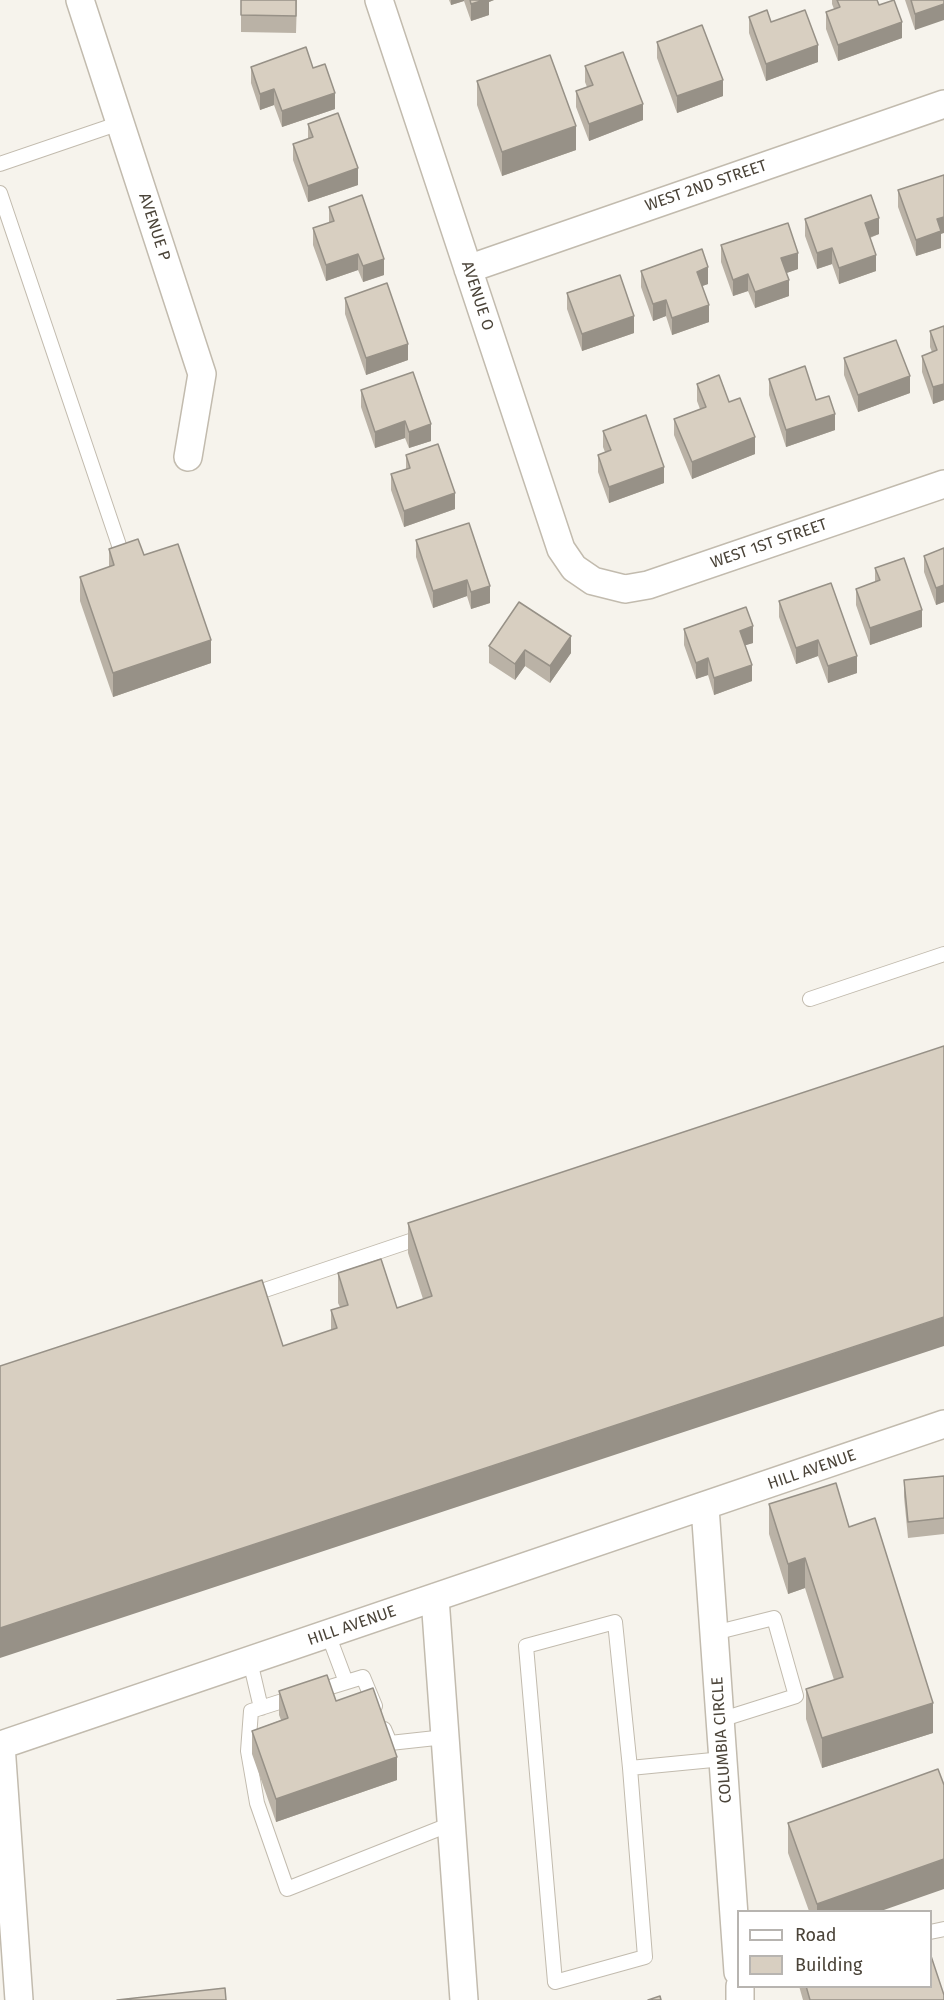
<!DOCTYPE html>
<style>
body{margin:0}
#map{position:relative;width:944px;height:2000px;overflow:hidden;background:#f6f3ec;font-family:"Fira Sans",sans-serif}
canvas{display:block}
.legend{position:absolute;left:737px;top:1910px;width:195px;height:78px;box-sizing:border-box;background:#fff;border:2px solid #b7b4b0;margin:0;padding:8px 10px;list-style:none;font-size:18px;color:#4b4439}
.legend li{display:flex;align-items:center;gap:12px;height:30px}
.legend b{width:30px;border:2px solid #b7b4b0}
</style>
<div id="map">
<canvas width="944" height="2000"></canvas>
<ul class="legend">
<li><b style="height:8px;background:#fff"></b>Road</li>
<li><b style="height:16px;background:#d8cfc1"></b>Building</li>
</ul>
</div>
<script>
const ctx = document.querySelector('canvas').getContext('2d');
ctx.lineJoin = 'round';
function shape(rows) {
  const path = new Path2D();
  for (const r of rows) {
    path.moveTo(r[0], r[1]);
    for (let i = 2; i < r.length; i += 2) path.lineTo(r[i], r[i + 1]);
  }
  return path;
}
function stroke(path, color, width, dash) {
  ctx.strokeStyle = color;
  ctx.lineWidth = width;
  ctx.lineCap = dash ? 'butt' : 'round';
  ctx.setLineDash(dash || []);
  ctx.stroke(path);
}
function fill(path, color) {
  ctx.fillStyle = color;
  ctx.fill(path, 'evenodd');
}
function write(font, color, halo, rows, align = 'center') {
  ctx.font = font + ' "Fira Sans",sans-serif';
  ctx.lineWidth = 4.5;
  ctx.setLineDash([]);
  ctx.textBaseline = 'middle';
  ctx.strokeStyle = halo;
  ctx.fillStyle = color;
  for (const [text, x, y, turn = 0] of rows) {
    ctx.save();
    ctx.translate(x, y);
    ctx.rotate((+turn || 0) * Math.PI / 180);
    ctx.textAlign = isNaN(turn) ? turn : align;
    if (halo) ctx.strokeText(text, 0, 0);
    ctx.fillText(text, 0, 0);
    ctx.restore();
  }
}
const service = shape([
 [0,164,120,123],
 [0,193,124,560],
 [810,999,944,954],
 [250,1295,425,1236],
 [714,1633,774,1618,796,1696,720,1720],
 [328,1634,346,1682],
 [250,1661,261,1708],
 [314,1692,363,1677,375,1706],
 [295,1697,251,1711,248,1751,257,1803,287,1889,451,1824],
 [384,1729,390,1743,445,1737],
 [630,1768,645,1957,555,1982,526,1646,615,1622,630,1768,723,1759],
 [930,1932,944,1929]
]);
const minor = shape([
 [80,0,202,374,188,457],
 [379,0,561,549,574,568,593,581,625,589,648,585,944,484],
 [468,269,944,104],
 [705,1507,738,1972],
 [435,1598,464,2000],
 [740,1986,740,2000],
 [19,2000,1,1745,944,1424]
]);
const wall = shape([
 [241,0,297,0,296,33,241,32],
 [449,0,494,0,489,2,489,15,471,21,464,1,451,5],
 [832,0,877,0,879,5,902,38,838,61,826,29,826,12,834,9,832,4],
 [905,0,944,0,915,30],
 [749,17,771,22,818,62,766,81,749,33],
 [657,42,723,96,677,113,657,58],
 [585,66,643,120,589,141,576,107,576,91,587,87,585,82],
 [251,67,313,68,335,109,282,127,274,105,260,110,251,83],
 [477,81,576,150,502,176,477,105],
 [308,124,358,185,308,202,293,160,293,144,308,139],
 [898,190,941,234,941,248,916,256,898,207],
 [329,207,384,275,363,282,358,270,326,281,313,245,313,228,329,223],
 [805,219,879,234,870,238,876,271,839,284,832,264,817,269,805,236],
 [721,245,798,269,786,273,789,296,755,308,748,291,733,296,721,262],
 [641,271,708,284,702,286,709,322,672,335,666,316,653,321,641,287],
 [567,293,634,333,582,351,567,309],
 [345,298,408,360,366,375,345,314],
 [944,326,944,400,933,404,922,372,922,356,932,352,930,347,930,331],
 [844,358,910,393,858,412,844,375],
 [769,379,816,400,835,430,786,447,769,395],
 [697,384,729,402,755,454,692,479,674,435,674,419,700,409,697,401],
 [361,390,431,441,409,448,405,438,375,448,361,407],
 [603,431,664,483,609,503,598,472,598,455,605,452,603,447],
 [406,455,455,509,404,527,391,490,391,474,406,469],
 [416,540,490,586,490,603,471,609,467,596,433,608,416,557],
 [944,548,944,602,936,605,924,572,924,556],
 [109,549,211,663,113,697,80,601,80,577,109,567],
 [875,568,922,627,870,645,856,605,856,589,875,582],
 [779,601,857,673,828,683,818,656,796,664,779,617],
 [684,629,753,643,745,645,752,681,714,695,708,675,696,679,684,645],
 [489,646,571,653,550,683,525,666,515,680,489,663],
 [408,1223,944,1346,331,1330,331,1310,340,1307,338,1303,338,1273,397,1308,423,1299,408,1253],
 [944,1476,944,1534,908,1538,904,1497,904,1480],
 [769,1504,849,1527,933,1733,822,1768,806,1719,806,1689,834,1680,805,1588,788,1594,769,1534],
 [279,1691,336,1701,397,1780,276,1822,252,1754,252,1731,281,1720,279,1715],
 [788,1823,881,1911,809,1911,788,1853],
 [799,1986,930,1986,944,2000,803,2000]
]);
const shadedWall = shape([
 [451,0,464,0,464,1,451,5],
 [484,0,494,0,489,2,489,15,471,21,471,4],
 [944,4,944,20,915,30,915,14],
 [902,22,902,38,838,61,838,45],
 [818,45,818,62,766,81,766,64],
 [723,80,723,96,677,113,677,96],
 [274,89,274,105,260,110,260,94],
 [335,93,335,109,282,127,282,111],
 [643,104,643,120,589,141,589,124],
 [576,126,576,150,502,176,502,152],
 [358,168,358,185,308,202,308,186],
 [944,217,944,233,941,234,941,248,916,256,916,240,937,219],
 [879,218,879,234,865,239,865,223],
 [832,248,832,264,817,269,817,253],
 [798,253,798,269,781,275,781,258],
 [358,254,358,270,326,281,326,265],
 [876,255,876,271,839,284,839,268],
 [384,259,384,275,363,282,363,266],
 [708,267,708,284,697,288,697,272],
 [748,274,748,291,733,296,733,280],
 [789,280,789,296,755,308,755,292],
 [666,300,666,316,653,321,653,304],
 [709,305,709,322,672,335,672,318],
 [634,316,634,333,582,351,582,334],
 [408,344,408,360,366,375,366,358],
 [910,376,910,393,858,412,858,395],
 [944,384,944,400,933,404,933,387],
 [835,414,835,430,786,447,786,430],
 [405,421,405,438,375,448,375,432],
 [431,424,431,441,409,448,409,432],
 [755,437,755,454,692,479,692,462],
 [664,467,664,483,609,503,609,487],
 [455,493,455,509,404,527,404,511],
 [467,580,467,596,433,608,433,591],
 [944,585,944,602,936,605,936,588],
 [490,586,490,603,471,609,471,592],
 [922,610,922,627,870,645,870,628],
 [753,626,753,643,740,647,740,631],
 [571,636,571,653,550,683,550,666],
 [211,640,211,663,113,697,113,673],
 [818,640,818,656,796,664,796,648],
 [525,650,525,666,515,680,515,664],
 [857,656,857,673,828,683,828,666],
 [708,658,708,675,696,679,696,663],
 [752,665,752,681,714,695,714,678],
 [944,1317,944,1346,0,1658,0,1628],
 [805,1558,805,1588,788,1594,788,1564],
 [933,1703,933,1733,822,1768,822,1738],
 [397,1757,397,1780,276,1822,276,1799],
 [944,1859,944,1889,881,1911,817,1911,817,1904]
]);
const building = shape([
 [241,0,296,0,296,16,241,15,241,0],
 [470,0,484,0,471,4,470,0],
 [837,0,877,0,879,5,894,0,902,22,838,45,826,12,840,7,837,0],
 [911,0,944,0,944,4,915,14,911,0],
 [767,10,771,22,805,10,818,45,766,64,749,17,767,10],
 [702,25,723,80,677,96,657,42,702,25],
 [306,47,313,68,325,64,335,93,282,111,274,89,260,94,251,67,306,47],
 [623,52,643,104,589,124,576,91,593,85,585,66,623,52],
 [550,55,576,126,502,152,477,81,550,55],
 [338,113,358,168,308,186,293,144,313,137,308,124,338,113],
 [944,175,944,217,937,219,941,231,916,240,898,190,944,175],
 [362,195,384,259,363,266,358,254,326,265,313,228,334,221,329,207,362,195],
 [871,195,879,218,865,223,876,255,839,268,832,248,817,253,805,219,871,195],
 [788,223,798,253,781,258,789,280,755,292,748,274,733,280,721,245,788,223],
 [702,249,708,267,697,272,709,305,672,318,666,300,653,304,641,271,702,249],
 [620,275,634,316,582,334,567,293,620,275],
 [387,283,408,344,366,358,345,298,387,283],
 [944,326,944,384,933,387,922,356,937,350,930,331,944,326],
 [896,340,910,376,858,395,844,358,896,340],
 [805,366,816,400,829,396,835,414,786,430,769,379,805,366],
 [413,372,431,424,409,432,405,421,375,432,361,390,413,372],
 [719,375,729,402,740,398,755,437,692,462,674,419,706,407,697,384,719,375],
 [646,415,664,467,609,487,598,455,611,450,603,431,646,415],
 [438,444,455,493,404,511,391,474,410,468,406,455,438,444],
 [469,523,490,586,471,592,467,580,433,591,416,540,469,523],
 [138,539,144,555,178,544,211,640,113,673,80,577,114,565,109,549,138,539],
 [944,548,944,585,936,588,924,556,944,548],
 [904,558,922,610,870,628,856,589,880,580,875,568,904,558],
 [831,583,857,656,828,666,818,640,796,648,779,601,831,583],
 [519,602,571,636,550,666,525,650,515,664,489,646,519,602],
 [746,607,753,626,740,631,752,665,714,678,708,658,696,663,684,629,746,607],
 [944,1046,944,1317,0,1628,0,1366,262,1280,283,1346,337,1328,331,1310,348,1305,338,1273,381,1259,397,1308,432,1296,408,1223,944,1046],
 [944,1476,944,1518,908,1522,904,1480,944,1476],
 [836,1483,849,1527,875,1518,933,1703,822,1738,806,1689,843,1677,805,1558,788,1564,769,1504,836,1483],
 [327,1675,336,1701,373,1688,397,1757,276,1799,252,1731,288,1718,279,1691,327,1675],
 [938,1769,944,1785,944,1859,817,1904,788,1823,938,1769],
 [930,1953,944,1995,944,2000,810,2000,806,1986,930,1986,930,1953],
 [225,1988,226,2000,117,2000,225,1988],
 [660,1996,661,2000,648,2000,660,1996]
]);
const streetNames = [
 ["WEST 2ND STREET",706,186,-19],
 ["AVENUE P",154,227,72],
 ["AVENUE O",477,296,72],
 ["WEST 1ST STREET",769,544,-19],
 ["HILL AVENUE",812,1470,-19],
 ["HILL AVENUE",352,1626,-19],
 ["COLUMBIA CIRCLE",722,1740,-94]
];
stroke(service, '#c2bbae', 16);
stroke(minor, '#c2bbae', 30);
stroke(service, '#fff', 14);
stroke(minor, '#fff', 27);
fill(wall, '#bab2a6');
fill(shadedWall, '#979187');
fill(building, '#d8cfc1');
stroke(building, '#979187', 1.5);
write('16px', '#4b4439', '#fff', streetNames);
</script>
